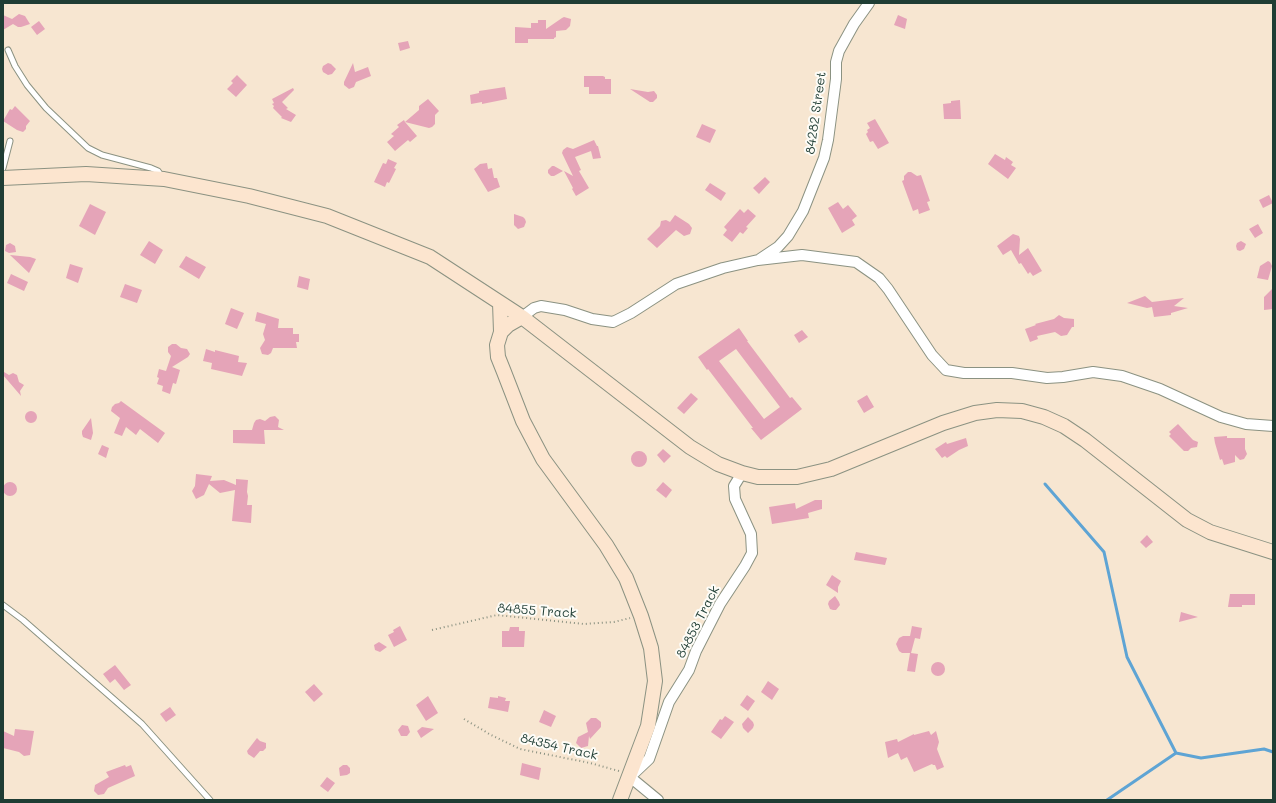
<!DOCTYPE html>
<style>
body{margin:0}
#map{position:relative;width:1276px;height:803px;overflow:hidden;background:#f7e6d1;font-family:Mali,sans-serif}
canvas{display:block}
.frame{position:absolute;inset:0;border:4px solid #1f3d34;pointer-events:none}
</style>
<div id="map">
<canvas width="1276" height="803"></canvas>
<div class="frame"></div>
</div>
<script>
const ctx = document.querySelector('canvas').getContext('2d');
ctx.lineJoin = 'round';
function shape(rows) {
  const path = new Path2D();
  for (const r of rows) {
    if (r.length === 3) {
      path.moveTo(r[0] + r[2], r[1]);
      path.arc(r[0], r[1], r[2], 0, 2 * Math.PI);
      continue;
    }
    path.moveTo(r[0], r[1]);
    for (let i = 2; i < r.length; i += 2) path.lineTo(r[i], r[i + 1]);
  }
  return path;
}
function stroke(path, color, width, dash) {
  ctx.strokeStyle = color;
  ctx.lineWidth = width;
  ctx.lineCap = dash ? 'butt' : 'round';
  ctx.setLineDash(dash || []);
  ctx.stroke(path);
}
function fill(path, color) {
  ctx.fillStyle = color;
  ctx.fill(path, 'evenodd');
}
function write(font, color, halo, rows, align = 'center') {
  ctx.font = font + ' Mali,sans-serif';
  ctx.lineWidth = 4;
  ctx.setLineDash([]);
  ctx.textBaseline = 'middle';
  ctx.strokeStyle = halo;
  ctx.fillStyle = color;
  for (const [text, x, y, turn = 0] of rows) {
    ctx.save();
    ctx.translate(x, y);
    ctx.rotate((+turn || 0) * Math.PI / 180);
    ctx.textAlign = isNaN(turn) ? turn : align;
    if (halo) ctx.strokeText(text, 0, 0);
    ctx.fillText(text, 0, 0);
    ctx.restore();
  }
}
const stream = shape([
 [1045,484,1104,552,1127,657,1176,753,1201,758,1264,749,1273,752],
 [1107,800,1176,753]
]);
const building = shape([
 [19,14,25,16,30,24,21,27,18,27,13,24,3,30,3,15,12,19],
 [898,15,907,19,905,29,894,25],
 [564,17,571,19,570,26,566,30,556,31,556,37,554,38,554,39,528,39,528,43,515,43,515,27,531,28,531,23,538,23,538,20,546,20,546,29,562,18],
 [39,21,45,29,37,35,31,27],
 [408,41,410,48,400,51,398,43],
 [328,63,331,64,336,69,332,74,328,75,323,72,322,69,323,66],
 [353,63,355,72,368,67,371,76,356,82,354,87,349,89,344,85,344,82],
 [237,75,247,85,236,97,227,89,233,83,231,81],
 [584,76,603,76,605,77,605,79,611,79,611,94,589,94,589,87,584,87],
 [505,87,507,99,482,104,482,102,471,104,470,95,479,93,479,91],
 [293,88,294,90,282,102,288,108,286,109,296,115,291,122,281,118,282,117,273,108,274,106,272,104,274,103,272,99],
 [630,89,648,92,654,91,657,95,657,98,653,102,650,102],
 [428,99,439,111,435,115,435,124,432,127,429,128,405,122,417,136,410,142,408,140,395,151,387,142,394,136,391,134,399,127,397,125,404,120,405,122,419,110,419,106],
 [960,100,961,119,944,119,943,104,951,103,951,101],
 [15,106,30,121,26,126,26,129,23,132,17,130,3,121,10,109,12,110],
 [875,119,889,143,878,149,873,141,870,142,866,134,868,132,867,130,870,128,867,123],
 [702,124,716,130,710,143,696,137],
 [594,140,597,146,598,146,601,158,593,159,591,151,575,157,581,170,579,171,589,188,576,196,572,189,573,188,564,171,573,176,562,153,563,150,567,147,573,149],
 [995,154,1005,160,1006,157,1013,162,1011,165,1016,168,1008,179,988,164],
 [388,159,397,163,394,168,396,169,389,183,387,182,385,187,374,182,383,163,386,164],
 [487,163,488,169,492,168,494,178,497,178,500,187,488,192,474,169,480,164],
 [552,166,554,166,563,171,554,176,551,176,548,173,548,170],
 [908,172,911,172,917,176,921,175,930,201,927,202,930,210,919,214,918,209,913,211,902,181,904,180,904,176],
 [765,177,770,182,759,194,753,188],
 [710,183,726,193,721,201,705,190],
 [1269,195,1273,203,1263,208,1259,200],
 [838,202,843,209,848,205,857,216,852,220,855,225,842,233,828,208],
 [90,204,106,212,95,235,79,226],
 [740,209,744,213,748,209,756,216,746,227,748,228,743,234,740,232,732,242,723,235,727,230,724,227],
 [514,214,523,217,525,219,526,222,524,227,518,229,514,225],
 [675,215,689,224,692,228,690,234,684,236,676,230,657,248,647,239,660,226,661,221,666,220,670,222],
 [1258,224,1263,233,1255,238,1249,229],
 [1013,234,1019,236,1020,239,1019,255,1028,248,1042,271,1033,276,1030,272,1028,274,1021,263,1019,264,1011,250,1003,255,997,246],
 [149,241,163,250,155,264,140,255],
 [1241,241,1246,244,1244,249,1240,251,1237,250,1236,246,1237,243],
 [10,243,15,246,16,252,9,253,5,251,6,245],
 [10,255,30,257,36,259,29,273],
 [186,256,206,267,199,279,179,267],
 [1268,261,1270,262,1272,266,1268,280,1257,278,1260,266],
 [70,264,83,268,78,283,66,278],
 [11,274,28,282,24,291,7,283],
 [299,276,310,279,308,290,297,287],
 [125,284,142,290,137,303,120,297],
 [1273,288,1273,309,1264,310,1264,297],
 [1145,296,1152,302,1184,298,1174,306,1188,308,1171,313,1171,315,1154,317,1152,307,1147,308,1127,303],
 [231,308,244,313,237,329,225,324],
 [257,312,279,319,278,328,293,328,293,334,299,334,299,342,296,342,297,348,273,348,271,353,268,355,262,354,260,348,265,340,263,334,266,324,255,321],
 [1059,315,1064,318,1074,319,1074,327,1072,327,1067,335,1061,336,1055,332,1037,336,1038,339,1030,342,1025,329,1036,325,1035,324,1054,319],
 [739,328,748,341,747,341,790,398,792,397,802,409,761,440,751,428,753,428,708,369,707,370,698,357],
 [736,349,780,407,764,419,719,361],
 [802,330,808,337,799,343,794,335],
 [172,344,176,344,181,348,187,349,190,354,188,357,172,367,180,370,176,384,173,383,170,394,162,391,163,386,157,384,159,378,157,377,159,369,166,371,171,356,168,352,168,347],
 [206,349,215,352,215,350,239,356,238,362,247,363,242,376,211,369,212,363,203,361],
 [4,372,9,375,13,373,17,375,19,382,24,385,20,391,21,396,3,375],
 [691,393,698,399,684,414,677,408],
 [867,395,874,407,864,413,857,401],
 [121,401,165,433,158,443,140,429,136,435,126,427,122,436,114,433,120,418,111,411,112,407,115,404,119,403],
 [31,417,6],
 [275,416,279,420,278,427,284,430,264,430,265,444,233,443,233,430,252,430,254,423,256,420,260,419,265,421,270,417],
 [91,418,93,433,91,440,83,437,82,434,82,431],
 [1178,424,1193,440,1198,442,1197,447,1191,448,1188,451,1184,451,1169,436,1171,434,1169,432],
 [1227,436,1227,438,1245,438,1245,449,1247,454,1244,459,1240,460,1235,455,1235,462,1224,465,1222,459,1220,460,1215,443,1214,437],
 [966,438,968,446,959,450,947,458,945,456,942,458,935,449,946,442,947,444],
 [102,445,109,448,106,458,98,454],
 [663,449,671,456,664,463,657,455],
 [639,459,8],
 [196,474,212,476,210,481,224,480,236,485,236,479,248,480,247,492,248,496,247,505,252,505,251,523,232,521,235,490,220,493,209,484,204,495,196,499,192,491,195,486],
 [663,482,672,490,666,498,656,490],
 [10,489,7],
 [815,500,822,500,822,509,808,513,809,518,772,524,769,507,795,503,796,509],
 [1147,535,1153,542,1146,548,1140,542],
 [856,552,887,558,885,565,854,560],
 [832,575,841,581,838,587,838,593,826,585],
 [1230,594,1255,594,1255,605,1242,605,1242,607,1228,607],
 [835,596,839,602,840,605,836,610,833,610,830,609,828,604,829,601],
 [1181,612,1198,617,1179,622],
 [400,626,407,640,394,647,388,635,394,632,393,630],
 [912,626,922,628,920,639,915,638,911,653,918,654,915,672,907,671,910,653,902,653,899,651,896,644,899,638,903,636,910,636],
 [510,627,519,627,519,631,525,631,524,647,502,647,502,631,509,631],
 [379,642,387,647,380,652,375,650,374,645],
 [938,669,7],
 [115,665,131,685,124,690,115,679,110,683,103,674],
 [768,681,779,689,772,700,761,692],
 [314,684,323,694,314,702,305,692],
 [747,695,755,701,748,711,740,705],
 [428,696,438,713,426,721,416,705],
 [498,696,506,698,505,701,510,701,508,712,488,708,490,697,498,698],
 [170,707,176,715,166,722,160,714],
 [544,710,556,716,551,727,539,722],
 [725,716,734,722,721,739,711,732,720,719,722,720],
 [748,717,753,722,754,725,753,728,748,733,743,728,742,724],
 [591,718,596,718,601,722,601,727,590,739,589,736,588,746,581,748,576,743,578,737,588,732,586,723],
 [402,725,408,726,410,732,407,736,401,736,398,730],
 [422,727,434,729,421,738,417,731],
 [15,729,34,731,30,755,24,756,19,752,3,748,3,731,14,736],
 [929,731,931,735,936,731,939,742,937,749,944,767,937,770,935,765,933,765,932,764,914,772,907,757,901,760,898,753,888,758,885,742,897,739,898,742,914,734,914,735],
 [257,738,260,741,266,743,266,748,263,751,260,751,254,758,248,754,247,751],
 [522,763,541,768,539,780,520,775],
 [125,765,126,767,131,765,135,776,108,788,104,794,98,795,94,791,95,785,109,777,106,772],
 [343,765,347,765,350,768,350,773,347,775,340,776,339,768],
 [327,777,335,783,328,792,320,786]
]);
const path = shape([
 [432,630,497,615,584,624,614,622,630,618],
 [464,719,491,735,520,749,590,763,619,771]
]);
const lane = shape([
 [8,50,15,66,27,85,46,108,88,148,102,155,151,168,158,171,162,177],
 [3,168,10,141],
 [3,605,23,620,142,724,210,800]
]);
const street = shape([
 [760,259,778,247,788,236,803,211,824,158,828,140,836,79,836,62,839,51,854,24,869,3],
 [522,317,534,308,541,306,565,310,592,319,613,322,631,313,676,284,723,268,758,260,802,255,856,262,879,278,888,289,932,355,946,370,964,373,1012,373,1047,378,1063,377,1093,372,1122,376,1160,389,1221,417,1246,424,1273,426],
 [658,800,630,777,649,759,669,702,689,670,696,651,720,604,745,566,752,553,751,534,735,499,734,486,742,473]
]);
const secondary = shape([
 [3,178,86,174,164,179,249,196,327,216,430,257,522,317,690,447,718,464,742,473,758,477,797,477,831,469,943,423,975,413,997,410,1022,411,1044,417,1064,426,1085,440,1187,520,1210,532,1273,552],
 [500,303,501,332],
 [522,317,508,325,501,332,497,345,498,357,504,372,523,421,543,459,606,545,626,578,641,616,651,648,655,681,648,726,620,800]
]);
const streetNames = [
 ["84282 Street",816,113,-82],
 ["84855 Track",537,611,4],
 ["84853 Track",698,622,-63],
 ["84354 Track",559,747,13]
];
stroke(stream, '#5ea4d4', 3);
fill(building, '#e5a4b8');
stroke(lane, '#8b9282', 7);
stroke(street, '#8b9282', 12);
stroke(secondary, '#8b9282', 16);
stroke(path, '#8b9282', 2, [1, 3]);
stroke(lane, '#fff', 5);
stroke(street, '#fff', 10);
stroke(secondary, '#fce5cf', 14);
write('13px', '#1f3d34', '#fdfcf7', streetNames);
</script>
